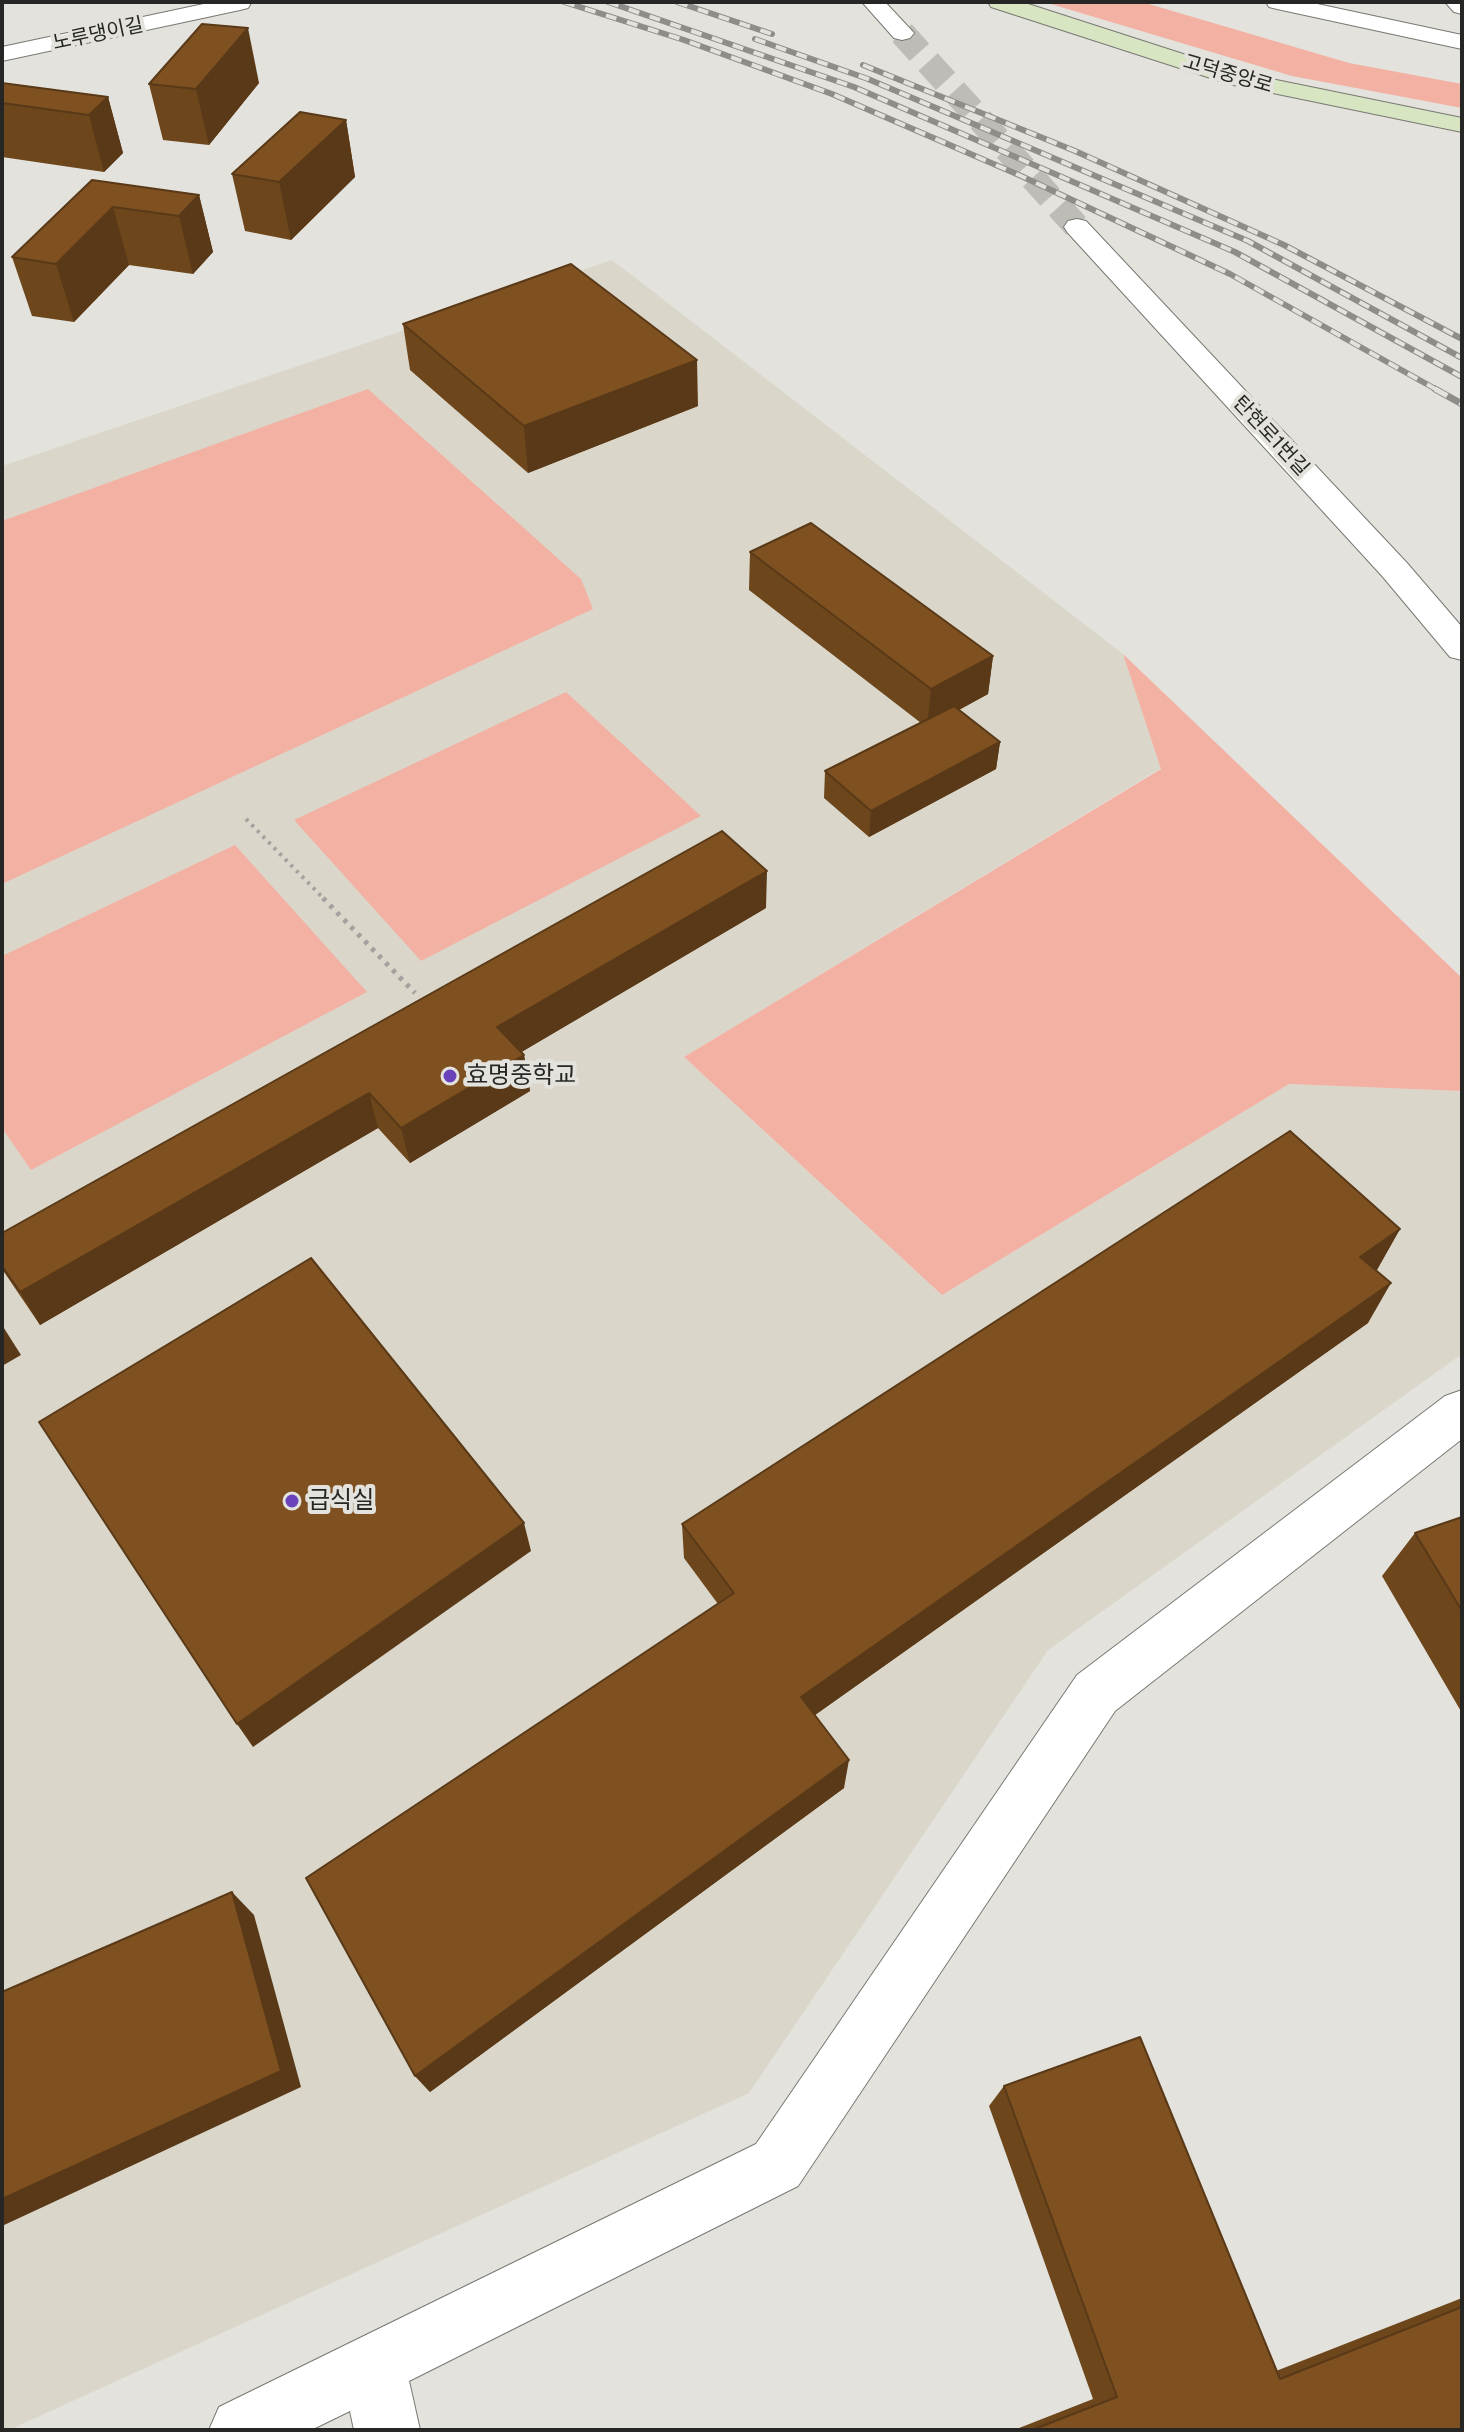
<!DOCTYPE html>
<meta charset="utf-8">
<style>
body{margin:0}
#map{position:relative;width:1464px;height:2432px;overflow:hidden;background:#e3e2dc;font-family:"Public Sans",sans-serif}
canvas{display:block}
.frame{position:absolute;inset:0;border:4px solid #262624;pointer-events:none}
</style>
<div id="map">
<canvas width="1464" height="2432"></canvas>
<div class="frame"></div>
</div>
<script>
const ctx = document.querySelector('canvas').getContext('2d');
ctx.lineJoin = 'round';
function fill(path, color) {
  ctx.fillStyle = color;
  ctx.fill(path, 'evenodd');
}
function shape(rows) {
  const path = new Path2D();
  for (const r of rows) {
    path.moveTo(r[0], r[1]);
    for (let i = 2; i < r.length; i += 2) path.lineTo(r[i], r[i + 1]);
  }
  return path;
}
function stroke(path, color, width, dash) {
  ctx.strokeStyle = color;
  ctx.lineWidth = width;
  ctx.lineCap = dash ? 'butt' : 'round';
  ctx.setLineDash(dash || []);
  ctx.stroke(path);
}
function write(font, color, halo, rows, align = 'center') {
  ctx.font = font + ' "Public Sans","Noto Sans KR",sans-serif';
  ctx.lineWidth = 8;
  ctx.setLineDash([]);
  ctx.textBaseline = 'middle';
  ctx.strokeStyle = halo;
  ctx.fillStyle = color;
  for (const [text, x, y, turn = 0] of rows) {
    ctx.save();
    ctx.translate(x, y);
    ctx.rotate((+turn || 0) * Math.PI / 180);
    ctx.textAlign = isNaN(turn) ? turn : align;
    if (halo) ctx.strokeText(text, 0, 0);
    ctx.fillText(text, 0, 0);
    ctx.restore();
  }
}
const built = shape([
 [612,260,1123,654,1161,768,684,1057,942,1295,1289,1084,1461,1091,1462,1354,1048,1650,749,2093,9,2430,2,2430,2,466]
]);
const green = shape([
 [1044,2,1142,2,1349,63,1462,84,1462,108,1292,76],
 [368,389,581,579,593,609,2,884,2,521],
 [1123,654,1462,978,1461,1091,1289,1084,942,1295,684,1057,1161,769],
 [566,692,701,816,421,961,294,820],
 [235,845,367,992,31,1170,2,1128,2,956]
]);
const streetTunnel = shape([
 [902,33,1077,227]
]);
const pathFar1 = shape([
 [246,819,325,900]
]);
const path = shape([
 [323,898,415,993]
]);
const street = shape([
 [213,2,251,3,248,8,240,10,2,61,2,47,213,2],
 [862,2,885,2,914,33,910,38,902,40,894,38,862,2],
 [1266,2,1308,2,1462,35,1462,49,1277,9,1269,7,1266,2],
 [1445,2,1462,2,1462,14,1454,12,1445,2],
 [1077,219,1086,221,1407,563,1462,627,1462,660,1450,657,1383,577,1068,233,1064,227,1068,221,1077,219],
 [1462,1390,1462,1439,1115,1711,798,2186,409,2381,420,2430,354,2430,350,2411,311,2430,209,2430,219,2407,756,2144,1077,1675,1445,1396,1462,1390]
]);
const secondary = shape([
 [988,2,1022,2,1242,73,1462,118,1462,132,1229,84,991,7,988,2]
]);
const railFar1 = shape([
 [564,2,684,40,832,94,1019,175,1230,274,1439,391],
 [608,2,854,87,1235,252,1462,377],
 [677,2,772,34],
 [755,39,868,79,1248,241,1462,358],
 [863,65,1075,151,1284,245,1462,339]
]);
const rail = shape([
 [1435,389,1462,404]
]);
const wall = shape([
 [2,83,108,97,123,153,104,172,2,157],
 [259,83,209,145,163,140,149,84],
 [346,120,355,177,291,240,245,231,232,174],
 [92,180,199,195,213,252,193,274,129,265,74,322,32,316,12,257],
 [403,324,698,406,528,473,410,370],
 [750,552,993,656,988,694,959,710,1000,742,996,769,869,837,824,798,825,771,921,723,749,590],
 [766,908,521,1052,524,1055,530,1091,410,1163,378,1128,40,1325,2,1269,2,1233],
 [1400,1229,1376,1271,1368,1323,815,1715,844,1788,430,2092,415,2076,718,1604,684,1558,682,1524],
 [1462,1517,1462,1713,1382,1576,1415,1533],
 [1004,2086,1276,2371,1462,2298,1462,2430,1014,2430,1093,2399,989,2106]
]);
const shadedWall = shape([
 [248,28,259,83,209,145,196,89],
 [108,97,123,153,104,172,89,115],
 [346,120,355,177,291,240,279,182],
 [199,195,213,252,193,274,179,216],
 [113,207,129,265,74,322,56,264],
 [697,360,698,406,528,473,524,426],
 [993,656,988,694,927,727,931,689],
 [1000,742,996,769,869,837,871,811],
 [767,871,766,908,503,1063,497,1027],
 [524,1055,530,1091,410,1163,401,1128],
 [369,1093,378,1128,40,1325,20,1292],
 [1400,1229,1377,1270,1339,1297,1360,1257],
 [1391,1283,1368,1323,798,1727,801,1697],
 [2,1325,21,1355,2,1366],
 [524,1523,531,1551,253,1747,237,1724],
 [849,1760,844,1788,430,2092,415,2076],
 [232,1892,254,1915,301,2087,2,2226,2,2199]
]);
const building = shape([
 [202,24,248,28,196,89,149,84,202,24],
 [2,83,108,97,89,115,2,103,2,83],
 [300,112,346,120,279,182,232,174,300,112],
 [92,180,199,195,179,216,113,207,56,264,12,257,92,180],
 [571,264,697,360,524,426,403,324,571,264],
 [811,523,993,656,931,689,750,552,811,523],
 [954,706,1000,742,871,811,825,771,954,706],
 [722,831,767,871,497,1027,524,1055,401,1128,369,1093,20,1292,2,1266,2,1233,722,831],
 [1290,1131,1400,1229,1360,1257,1391,1283,801,1697,849,1760,415,2076,306,1878,734,1593,682,1524,1290,1131],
 [311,1258,524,1523,237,1724,39,1422,311,1258],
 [1462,1517,1462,1611,1415,1533,1462,1517],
 [232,1892,281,2071,2,2199,2,1992,232,1892],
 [1140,2037,1280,2379,1462,2307,1462,2430,1032,2430,1117,2397,1004,2086,1140,2037]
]);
const markers = [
 [450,1076,8,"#6a42ba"],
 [292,1501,8,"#6a42ba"]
];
const farStreetnames = [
 ["노루댕이길",98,34,-12],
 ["고덕중앙로",1228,74,16],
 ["탄현로1번길",1271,436,47]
];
const poiNames = [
 ["효명중학교",466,1076],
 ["급식실",308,1501]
];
fill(built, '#dad7ca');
fill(green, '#f3b1a4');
stroke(streetTunnel, '#bdbcb7', 26, [26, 13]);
stroke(street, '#797872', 2);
stroke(secondary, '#797872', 2);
stroke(pathFar1, '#a3a29e', 4, [3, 5]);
stroke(path, '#a3a29e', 5, [4, 6]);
fill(street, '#fff');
fill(secondary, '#d7e5c2');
stroke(railFar1, '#8e8d89', 6);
stroke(rail, '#8e8d89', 7);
stroke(railFar1, '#e3e2dc', 4, [11]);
stroke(rail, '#e3e2dc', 5, [14]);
fill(wall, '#6d461c');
fill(shadedWall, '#593917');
fill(building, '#7f5121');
stroke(building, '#593917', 2);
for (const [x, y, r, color] of markers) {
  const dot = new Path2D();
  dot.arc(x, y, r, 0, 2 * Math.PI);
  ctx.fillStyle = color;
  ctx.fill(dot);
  stroke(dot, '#e3e2dc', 3);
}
write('20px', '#262624', '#e3e2dc', farStreetnames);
write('24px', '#262624', '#e3e2dc', poiNames, 'left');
</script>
